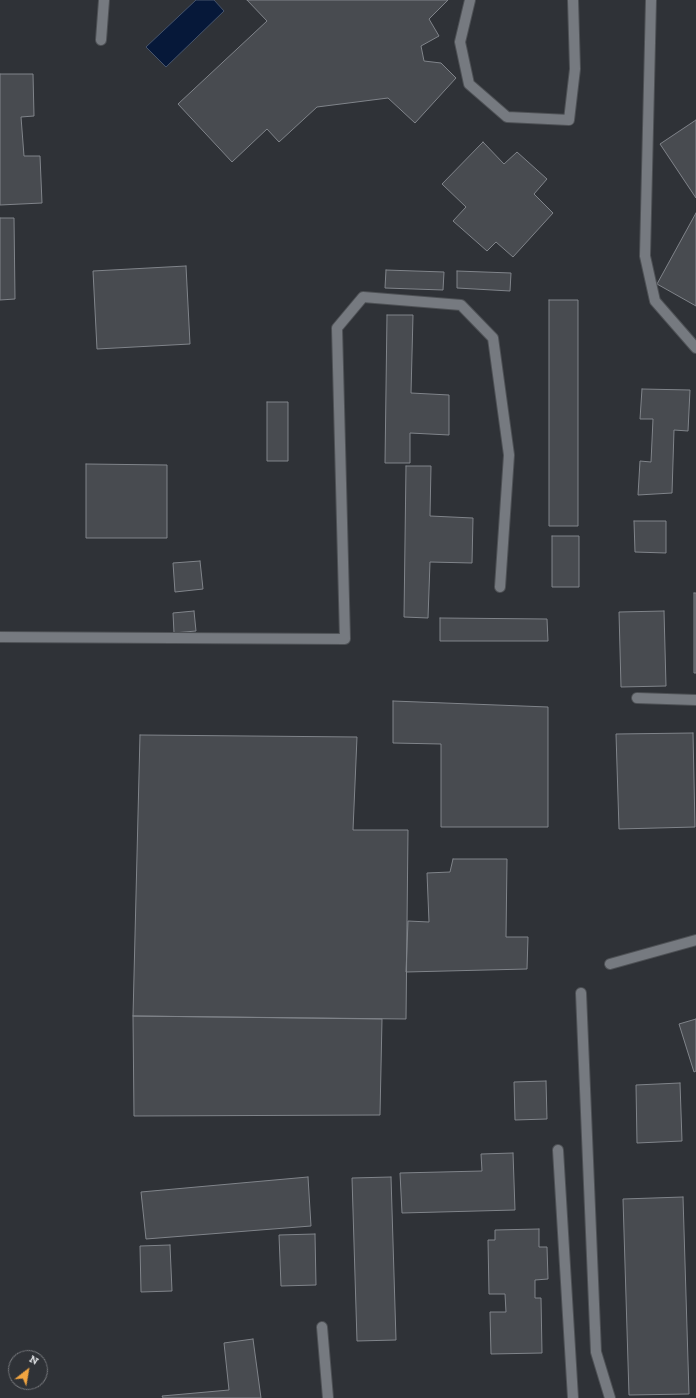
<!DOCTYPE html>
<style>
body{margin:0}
#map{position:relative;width:696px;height:1398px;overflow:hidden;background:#2f3237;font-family:"Zilla Slab",serif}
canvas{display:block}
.north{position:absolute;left:8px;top:1350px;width:40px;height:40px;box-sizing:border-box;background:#2f3237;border:1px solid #75777b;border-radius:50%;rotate:31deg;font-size:11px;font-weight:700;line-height:16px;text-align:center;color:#dddfe2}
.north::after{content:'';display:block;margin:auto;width:14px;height:18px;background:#f2a541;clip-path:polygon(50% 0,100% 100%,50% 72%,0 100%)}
</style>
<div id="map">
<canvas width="696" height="1398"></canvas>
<div class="north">N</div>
</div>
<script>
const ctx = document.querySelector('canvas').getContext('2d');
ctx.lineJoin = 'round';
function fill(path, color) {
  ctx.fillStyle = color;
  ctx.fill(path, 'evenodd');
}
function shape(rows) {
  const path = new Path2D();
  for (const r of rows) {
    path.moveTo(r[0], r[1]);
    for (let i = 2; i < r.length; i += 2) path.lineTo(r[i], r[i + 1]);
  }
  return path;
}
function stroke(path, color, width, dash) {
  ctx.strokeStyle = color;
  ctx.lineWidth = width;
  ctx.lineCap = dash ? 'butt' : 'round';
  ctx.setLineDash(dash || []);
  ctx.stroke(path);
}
const water = shape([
 [196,0,214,0,224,11,166,67,146,47,196,0]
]);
const building = shape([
 [247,0,448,0,429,19,439,36,421,46,424,61,441,63,456,78,415,123,388,98,317,107,279,142,267,129,232,162,178,104,267,21,247,0],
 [0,74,33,74,34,116,21,117,24,156,40,156,42,203,0,205,0,74],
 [696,120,696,198,660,144,696,120],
 [483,142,504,164,517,152,547,179,534,194,553,213,513,257,496,242,487,251,453,221,466,207,442,184,483,142],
 [696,213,696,306,657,284,696,213],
 [0,218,14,218,15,299,0,300,0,218],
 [186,266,190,344,97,349,93,271,186,266],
 [386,270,444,272,443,290,385,288,386,270],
 [457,271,511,273,510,291,457,288,457,271],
 [549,300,578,300,578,526,549,526,549,300],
 [387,315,413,315,411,393,449,395,449,435,410,433,410,463,385,463,387,315],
 [642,389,690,390,688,431,674,430,672,493,638,495,640,461,651,462,653,419,640,419,642,389],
 [267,402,288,402,288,461,267,461,267,402],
 [86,464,167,465,167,538,86,538,86,464],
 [406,466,431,466,430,516,473,518,472,563,430,562,428,618,404,617,406,466],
 [634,521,666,521,666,553,635,552,634,521],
 [552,536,579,536,579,587,552,587,552,536],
 [200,561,203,589,175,592,173,563,200,561],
 [694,593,696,593,696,673,694,673,694,593],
 [194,611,196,631,174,633,173,613,194,611],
 [664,611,666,686,621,687,619,612,664,611],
 [440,618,547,619,548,641,440,641,440,618],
 [393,701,548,707,548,827,441,827,441,744,393,743,393,701],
 [693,733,695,827,619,829,616,734,693,733],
 [140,735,357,737,353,830,408,830,406,1019,133,1016,140,735],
 [453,859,507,859,506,937,528,937,527,969,406,972,408,921,429,922,427,873,450,872,453,859],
 [133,1016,382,1019,380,1115,134,1116,133,1016],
 [696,1019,696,1071,694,1072,679,1024,696,1019],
 [546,1081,547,1119,515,1120,514,1082,546,1081],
 [680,1083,682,1141,637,1143,636,1085,680,1083],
 [513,1153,515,1210,402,1213,400,1173,482,1171,481,1154,513,1153],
 [308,1177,311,1226,146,1239,141,1192,308,1177],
 [391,1177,396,1340,357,1341,352,1178,391,1177],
 [683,1197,689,1394,629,1395,623,1199,683,1197],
 [539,1229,539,1247,547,1247,548,1279,535,1280,535,1298,541,1298,542,1353,491,1354,490,1312,506,1312,505,1294,489,1294,488,1240,495,1240,495,1230,539,1229],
 [315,1234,316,1285,281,1286,279,1235,315,1234],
 [170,1245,172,1291,141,1292,140,1246,170,1245],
 [253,1339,261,1398,163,1398,162,1396,229,1390,224,1343,253,1339]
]);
const service = shape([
 [470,0,460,42,469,84,507,117,569,120,575,69,573,0],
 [651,0,645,256,655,301,696,348],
 [101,40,104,0],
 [0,637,345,639,337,328,363,297,461,305,493,338,509,455,500,587],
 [637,698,696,700],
 [610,964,696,940],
 [581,993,596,1352,610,1398],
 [558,1150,573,1398],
 [322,1327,328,1398]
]);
fill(water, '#061839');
stroke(water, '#46546c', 1);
fill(building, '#484b50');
stroke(building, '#80848a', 1);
stroke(service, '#4e5155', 12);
stroke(service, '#767a80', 10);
</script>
